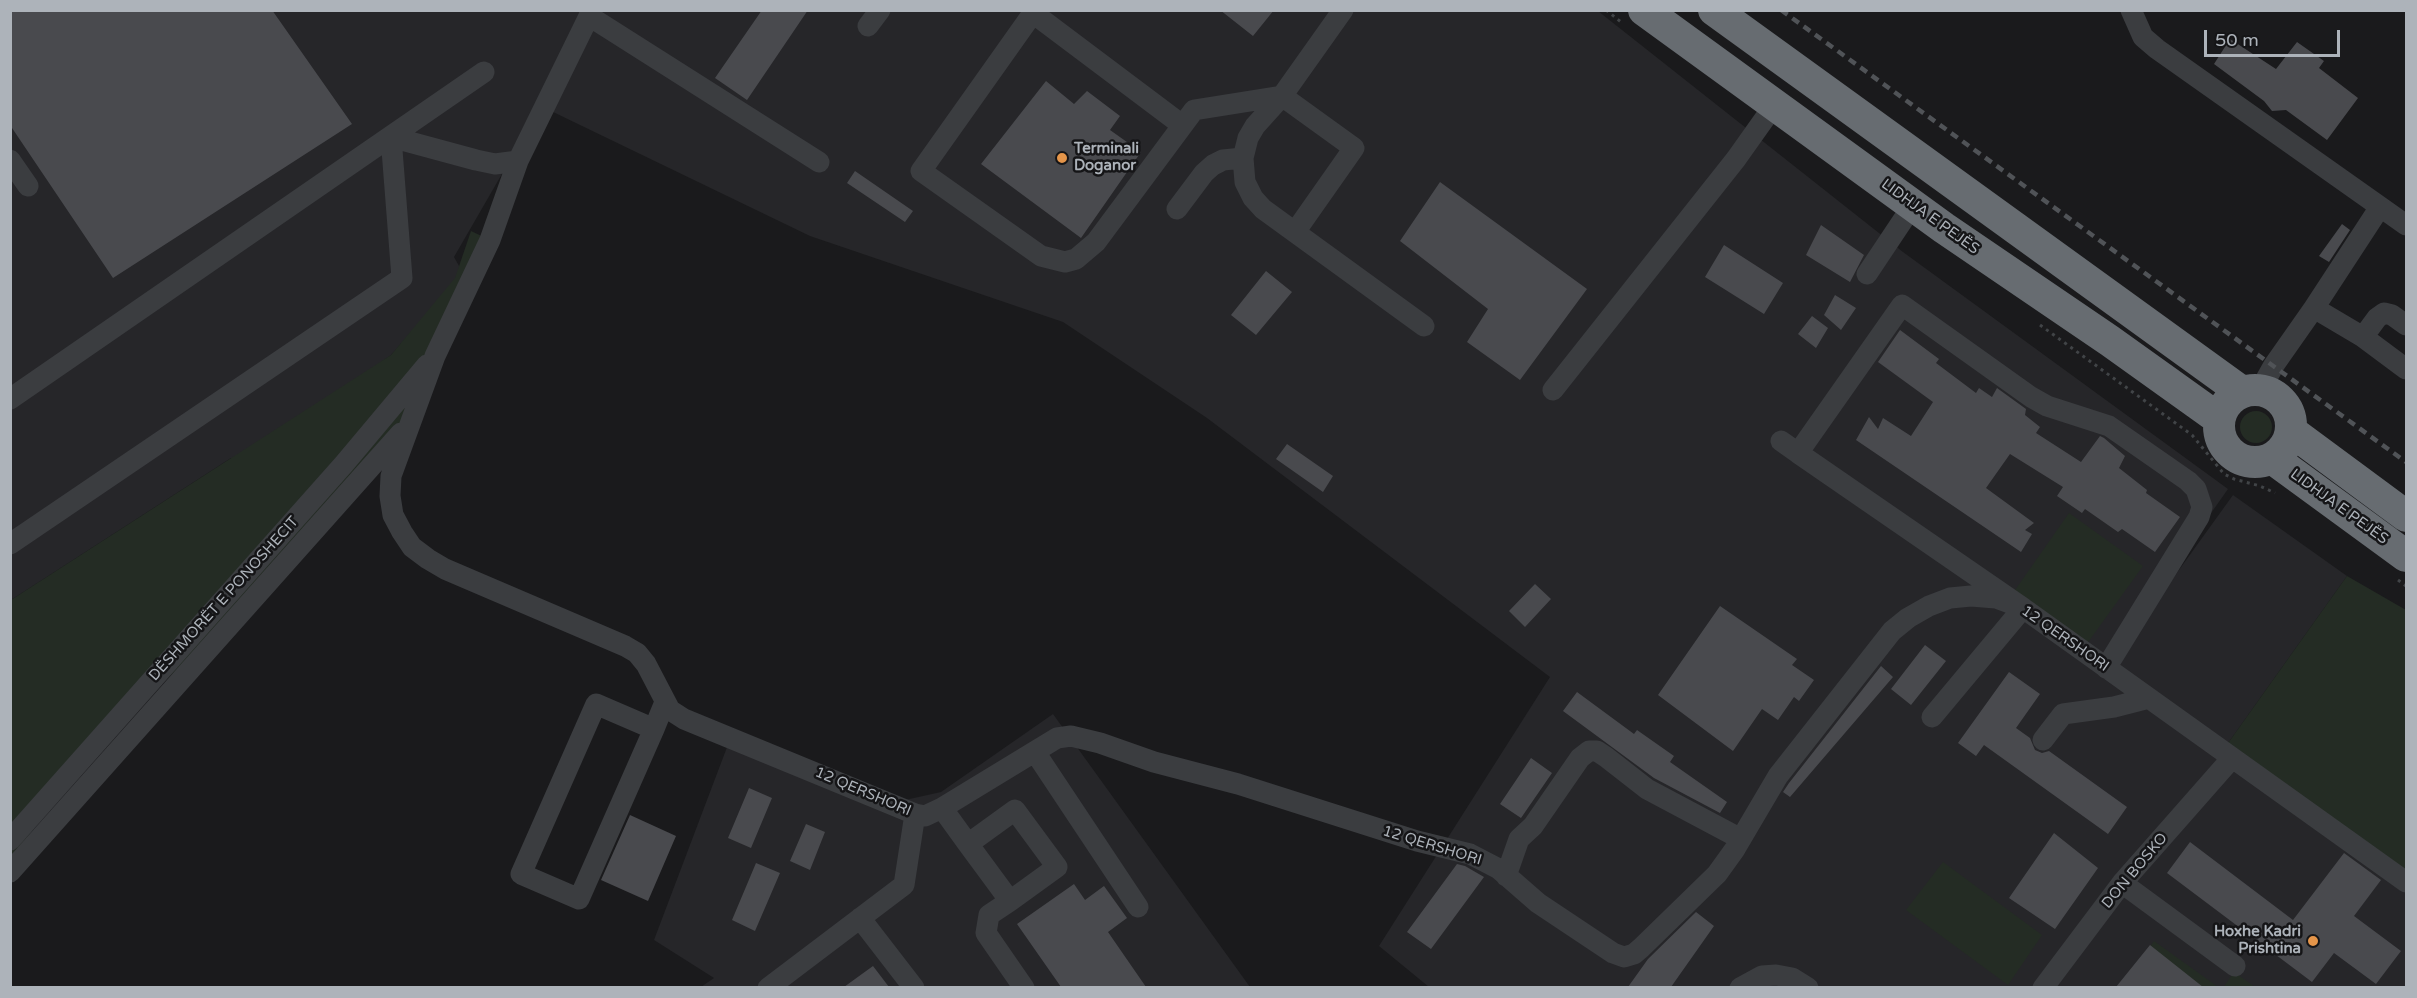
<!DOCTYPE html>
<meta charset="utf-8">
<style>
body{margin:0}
#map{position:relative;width:2417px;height:998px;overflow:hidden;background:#1a1a1c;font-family:"Varela Round",sans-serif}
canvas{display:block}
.frame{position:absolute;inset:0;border:12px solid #adb3ba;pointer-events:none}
.scale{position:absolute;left:2204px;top:30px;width:136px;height:27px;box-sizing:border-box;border:3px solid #adb3ba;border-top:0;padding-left:8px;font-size:18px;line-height:21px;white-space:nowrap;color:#adb3ba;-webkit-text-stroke:4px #151517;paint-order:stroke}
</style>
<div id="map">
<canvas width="2417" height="998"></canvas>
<div class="frame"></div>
<div class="scale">50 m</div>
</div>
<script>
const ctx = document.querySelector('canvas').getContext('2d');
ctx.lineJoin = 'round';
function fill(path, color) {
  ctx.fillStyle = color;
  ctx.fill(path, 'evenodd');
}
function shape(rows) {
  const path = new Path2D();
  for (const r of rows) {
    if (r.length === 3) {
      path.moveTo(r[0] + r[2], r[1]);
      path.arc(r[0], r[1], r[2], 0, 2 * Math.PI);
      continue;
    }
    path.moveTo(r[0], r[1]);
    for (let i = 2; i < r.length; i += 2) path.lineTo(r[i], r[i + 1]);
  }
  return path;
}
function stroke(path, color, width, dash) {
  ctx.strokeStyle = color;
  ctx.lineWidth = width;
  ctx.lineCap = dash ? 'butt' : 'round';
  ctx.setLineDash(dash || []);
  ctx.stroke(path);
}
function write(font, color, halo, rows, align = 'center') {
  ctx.font = font + ' "Varela Round",sans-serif';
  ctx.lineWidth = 5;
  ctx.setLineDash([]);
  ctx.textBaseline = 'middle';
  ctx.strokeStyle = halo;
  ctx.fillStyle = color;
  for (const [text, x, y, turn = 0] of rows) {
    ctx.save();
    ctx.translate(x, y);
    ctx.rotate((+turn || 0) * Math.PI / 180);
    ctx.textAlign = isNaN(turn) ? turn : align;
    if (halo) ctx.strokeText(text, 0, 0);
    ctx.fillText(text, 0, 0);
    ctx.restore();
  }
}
const built = shape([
 [10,11,586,11,540,108,454,257,463,273,391,355,237,466,231,458,11,600],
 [595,11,1598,11,1903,252,2228,489,2105,664,2406,881,2406,987,1429,987,1379,946,1550,677,1207,418,1063,322,810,236,549,110],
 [2233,495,2347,576,2226,746,2112,663],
 [1053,714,1250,987,701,987,714,978,654,940,732,734,905,800,941,792]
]);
const green = shape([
 [471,231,490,240,409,429,200,650,114,724,11,858,11,600,391,355,455,278],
 [2256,427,16],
 [2069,513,2143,566,2086,645,2013,593],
 [2347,576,2406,610,2406,880,2226,746],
 [1943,862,2042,935,2008,985,1906,910],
 [2154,941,2218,987,2120,988],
 [2234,972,2255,987,2223,988]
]);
const building = shape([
 [10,10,272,10,352,124,113,278,10,125],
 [762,10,808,10,747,100,715,78],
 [1220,10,1274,10,1253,36],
 [2230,39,2276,69,2297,42,2324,61,2319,68,2358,98,2327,140,2286,110,2272,111,2264,101,2214,64],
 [1046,81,1074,104,1087,91,1120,116,1110,130,1141,152,1081,238,981,164],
 [855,171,913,211,905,222,847,183],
 [1440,182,1587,289,1520,380,1467,342,1488,309,1400,241],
 [2342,224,2350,230,2329,262,2319,256],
 [1821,225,1864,255,1850,282,1806,255],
 [1724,245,1783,283,1764,314,1705,277],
 [1266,271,1292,292,1256,335,1231,315],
 [1835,295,1856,308,1841,330,1824,315],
 [1812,316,1828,328,1816,348,1798,334],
 [1900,330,1939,359,1936,363,1976,393,1979,388,1992,397,1997,388,2026,409,2025,415,2040,427,2036,433,2081,462,2100,436,2104,438,2125,456,2119,468,2147,490,2146,493,2180,517,2155,552,2122,529,2118,532,2085,509,2082,513,2057,496,2063,487,2010,454,1986,488,2034,523,2025,530,2032,534,2021,552,1856,440,1869,417,1878,429,1883,418,1911,436,1933,402,1878,362],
 [1287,444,1333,476,1323,492,1276,459],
 [1535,584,1551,599,1525,627,1509,611],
 [1720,606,1797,659,1792,665,1814,680,1799,701,1794,697,1778,720,1762,709,1733,751,1658,695],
 [1925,645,1946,661,1911,705,1891,689],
 [1881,666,1893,677,1790,797,1783,792,1789,783],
 [2009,672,2040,694,2016,728,2030,738,2035,750,2042,753,2049,751,2127,807,2108,834,1984,745,1976,756,1958,743],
 [1577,692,1634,734,1637,730,1674,756,1670,762,1727,802,1720,813,1654,778,1563,711],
 [1531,758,1552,773,1521,818,1500,804],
 [749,788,772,798,751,848,728,838],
 [630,815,676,836,648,901,601,880],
 [806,824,825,832,810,870,790,861],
 [2054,833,2098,868,2055,929,2009,898],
 [2190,842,2293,920,2344,853,2381,880,2354,916,2401,951,2376,984,2334,953,2312,982,2167,873],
 [756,863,780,873,755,931,732,920],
 [1457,864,1465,866,1484,877,1431,949,1407,932],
 [1074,884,1085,900,1104,886,1127,918,1108,932,1146,987,1061,987,1017,924],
 [1696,912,1714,926,1671,987,1628,987,1648,959],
 [2150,945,2203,987,2116,987],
 [873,966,889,987,844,987]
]);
const path = shape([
 [1606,10,1621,22],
 [2040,325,2192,435,2224,474,2234,479,2260,486,2275,493],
 [2398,580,2406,586]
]);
const minor = shape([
 [592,10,518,161,490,240,435,356,391,476,390,496,393,515,402,532,412,547,428,559,445,569,625,646,637,653,646,664,670,710,684,719,915,814,925,816,942,808,1057,738,1071,736,1100,743,1154,762,1238,784,1417,841,1470,854,1499,869,1538,903,1613,953,1624,957,1634,954,1641,948,1717,874,1735,849,1778,776,1892,631,1908,618,1929,606,1950,598,1971,596,1996,598,2023,608,2406,882],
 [1343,10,1282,96,1255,126,1248,138,1243,158,1245,182,1253,198,1263,209,1424,326],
 [2131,10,2143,37,2157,49,2406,225],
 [589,16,819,162],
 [868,26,880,10],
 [1182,125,1033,13,921,171,1041,256,1065,262,1076,259,1096,242,1194,110,1282,96,1354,148,1295,232],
 [391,137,476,160,495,164,518,161],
 [10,160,28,186],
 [1177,209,1204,173,1213,165,1223,160,1243,158],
 [1867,274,1913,205],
 [2314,308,2380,207],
 [2406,325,2392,315,2384,313,2377,318,2363,337,2406,369],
 [1553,390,1736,159,1775,104],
 [2260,390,2274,365,2314,308,2363,337],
 [10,399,484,72],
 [1781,441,1798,453],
 [10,544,402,278,391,137],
 [1932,717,2023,608,1798,453,1902,305,2031,397,2047,406,2109,426,2188,481,2196,489,2202,507,2199,517,2106,668],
 [654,729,596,704,521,874,579,899,654,729,665,702],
 [2043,740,2063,714,2114,707,2149,698],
 [1035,752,1138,907],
 [942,808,968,844,1010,901,1057,867,1015,810,968,844],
 [10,840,344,464,427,365],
 [10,872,401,433],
 [1506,876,1519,839,1533,826,1580,758,1589,751,1597,751,1606,757,1647,789,1741,839],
 [2122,883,2235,966],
 [1010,901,989,915,986,933,1024,988],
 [860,918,914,988],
 [768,988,904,885,915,814],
 [1740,988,1762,976,1776,975,1792,978,1808,988],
 [2043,988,2122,883,2232,758]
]);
const highway = shape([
 [1644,10,1944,228,2110,341,2219,419],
 [1714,10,2242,392],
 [2255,426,36],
 [2291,431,2406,516],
 [2272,458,2406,556]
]);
const rail = shape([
 [1781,10,2406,462]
]);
const markers = [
 [1062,158,6,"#e4954a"],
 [2313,941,6,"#e4954a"]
];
const poiNames = [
 ["Terminali",1074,149],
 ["Doganor",1074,166],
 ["Hoxhe Kadri",2301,932,"right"],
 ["Prishtina",2301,949,"right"]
];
const streetNames = [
 ["LIDHJA E PEJËS",1930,217,36],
 ["LIDHJA E PEJËS",2339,507,36],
 ["DËSHMORËT E PONOSHECIT",224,599,-48],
 ["12 QERSHORI",2065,639,35],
 ["12 QERSHORI",863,792,23],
 ["12 QERSHORI",1432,846,17],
 ["DON BOSKO",2135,871,-50]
];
fill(built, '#262629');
fill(green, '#242c24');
fill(building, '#494a4e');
stroke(path, '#414447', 3, [3, 4.5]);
stroke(minor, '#3b3d40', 21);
stroke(highway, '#676c71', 32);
stroke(rail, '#505357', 4.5, [8, 6]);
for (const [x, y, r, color] of markers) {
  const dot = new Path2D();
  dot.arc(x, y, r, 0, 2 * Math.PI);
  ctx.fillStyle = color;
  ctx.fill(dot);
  stroke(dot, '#151517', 2);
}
write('bold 15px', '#adb3ba', '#151517', poiNames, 'left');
write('15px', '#adb3ba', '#151517', streetNames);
</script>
